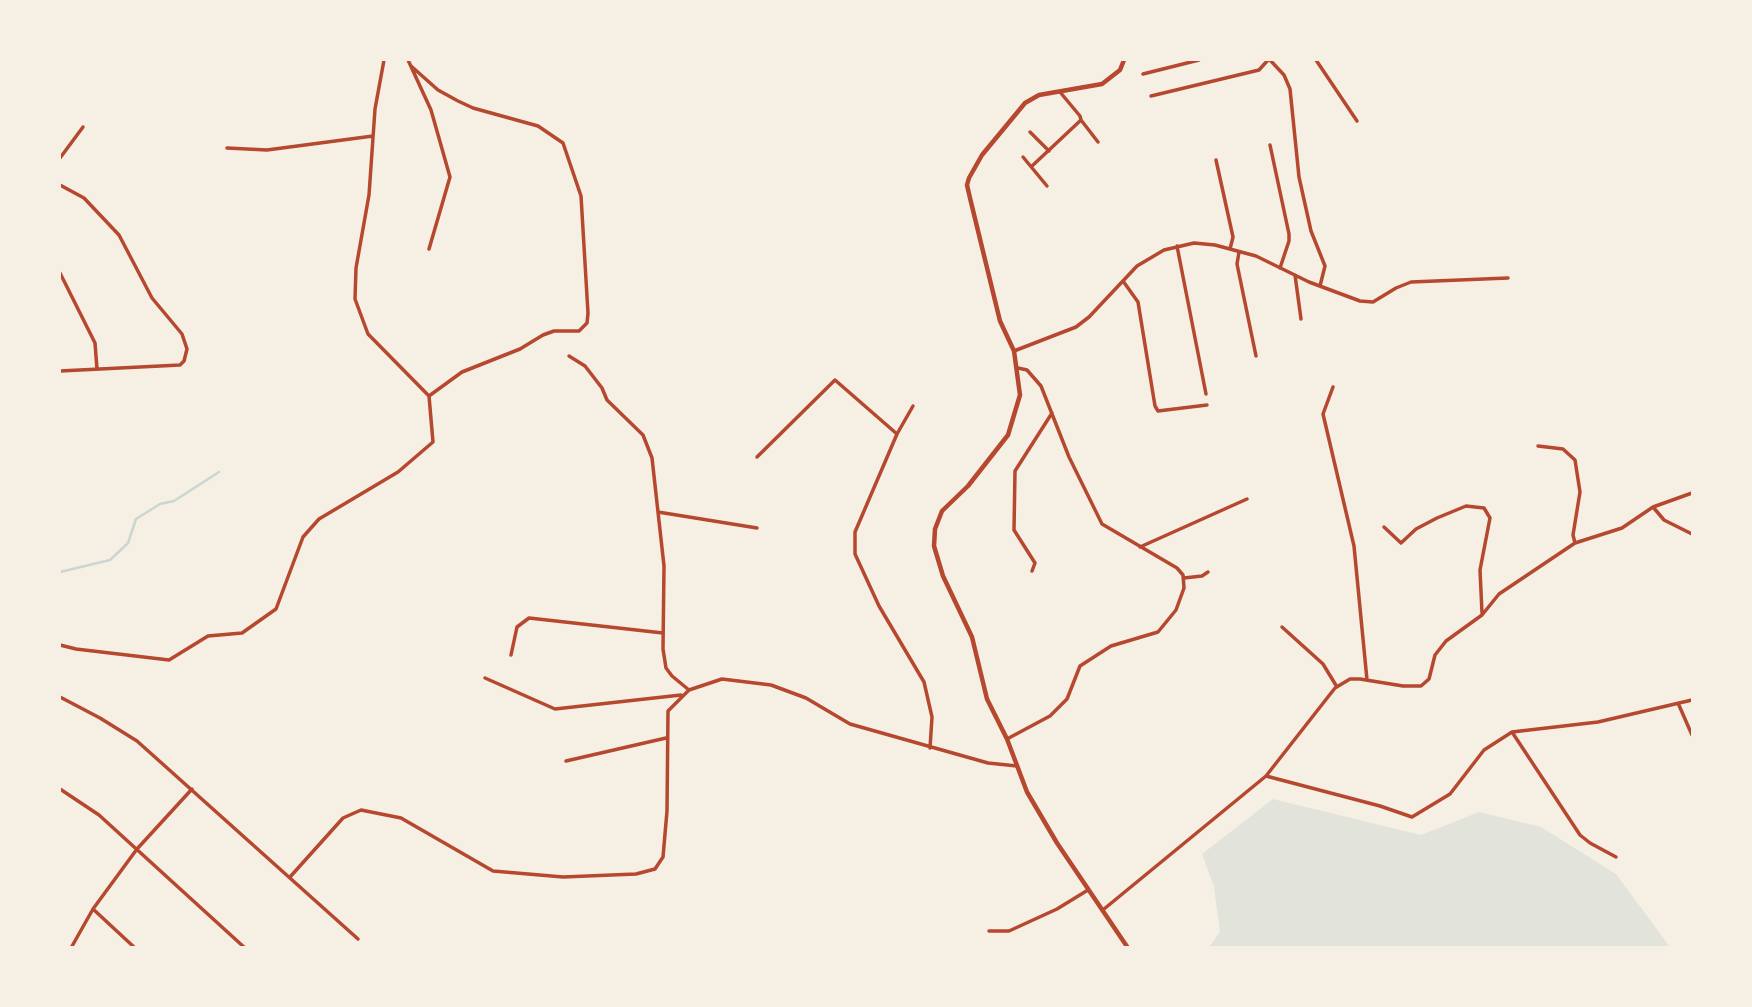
<!DOCTYPE html>
<style>
body{margin:0}
#map{position:relative;width:1752px;height:1007px;overflow:hidden;background:#f6efe4;font-family:Quicksand,sans-serif}
canvas{display:block}
.frame{position:absolute;inset:0;border:61px solid #f6efe4;pointer-events:none}
</style>
<div id="map">
<canvas width="1752" height="1007"></canvas>
<div class="frame"></div>
</div>
<script>
const ctx = document.querySelector('canvas').getContext('2d');
ctx.lineJoin = 'round';
function fill(path, color) {
  ctx.fillStyle = color;
  ctx.fill(path, 'evenodd');
}
function shape(rows) {
  const path = new Path2D();
  for (const r of rows) {
    path.moveTo(r[0], r[1]);
    for (let i = 2; i < r.length; i += 2) path.lineTo(r[i], r[i + 1]);
  }
  return path;
}
function stroke(path, color, width, dash) {
  ctx.strokeStyle = color;
  ctx.lineWidth = width;
  ctx.lineCap = dash ? 'butt' : 'round';
  ctx.setLineDash(dash || []);
  ctx.stroke(path);
}
const green = shape([
 [1273,799,1421,835,1479,812,1541,827,1616,874,1670,947,1209,947,1220,932,1214,887,1202,854]
]);
const stream = shape([
 [60,572,110,560,128,543,136,519,160,504,174,501,219,472]
]);
const minor = shape([
 [408,60,431,110,450,177,429,249],
 [1270,60,1284,75,1290,89,1299,177,1311,231,1325,266,1320,286],
 [1316,60,1357,121],
 [411,66,438,90,458,101,473,108,538,126,563,143,581,196,588,313,587,323,579,331,554,331,543,335,520,349,462,372,429,396],
 [1143,74,1199,60],
 [1151,96,1259,70,1268,60],
 [1081,120,1098,142],
 [1030,132,1049,151],
 [1270,145,1289,234,1289,241,1280,268],
 [227,148,267,150,373,136],
 [1023,157,1047,186],
 [60,158,83,127],
 [1216,160,1233,237,1230,249],
 [1032,166,1081,120,1080,116,1060,92],
 [60,185,84,198,119,235,152,298,182,334,187,349,184,361,180,365,60,371],
 [1177,246,1206,394],
 [1239,252,1237,264,1256,356],
 [60,273,95,343,97,369],
 [1295,275,1301,319],
 [1123,281,1138,302,1155,406,1158,411,1207,405],
 [1014,351,1076,327,1089,317,1137,266,1164,250,1194,243,1215,245,1256,256,1309,282,1360,301,1373,302,1396,288,1411,282,1508,278],
 [569,356,585,366,602,388,607,400,643,435,652,458,664,566,663,649,666,668,672,676,689,690],
 [1333,387,1323,414,1354,546,1367,680],
 [913,406,897,434,855,532,855,554,879,606,924,682,932,717,930,748],
 [1538,446,1563,449,1575,460,1580,492,1573,535,1575,543],
 [757,457,835,380,897,434],
 [1653,507,1664,520,1692,534],
 [658,512,757,528],
 [1384,527,1401,543,1416,529,1437,518,1466,506,1484,508,1490,518,1480,570,1482,613],
 [1140,547,1247,499],
 [1032,571,1035,563,1014,530,1015,471,1052,413],
 [1184,578,1202,576,1208,572],
 [1282,627,1323,664,1337,687],
 [60,645,76,649,169,660,208,636,242,633,276,609,303,537,319,519,398,472,433,442,429,396,368,334,355,299,356,268,369,195,375,109,384,60],
 [511,655,517,627,529,618,663,633],
 [485,678,555,709,681,695],
 [60,697,100,718,137,741,358,939],
 [1678,703,1692,735],
 [1512,732,1580,835,1590,843,1616,857],
 [1007,739,1050,716,1067,699,1080,666,1111,646,1158,632,1176,610,1184,588,1183,575,1177,568,1102,524,1069,457,1041,386,1027,370,1018,368],
 [566,761,666,738],
 [1266,776,1380,806,1412,817,1450,794,1484,750,1512,732,1598,722,1692,700],
 [60,789,99,815,245,948],
 [290,877,343,818,361,810,401,818,493,871,563,877,636,874,655,869,663,857,667,811,668,711,689,690,722,679,771,685,806,698,850,724,988,763,1017,766],
 [93,909,135,948],
 [1104,909,1266,776,1335,688,1350,679,1360,679,1403,686,1421,686,1429,679,1435,655,1446,641,1482,615,1499,594,1575,543,1622,528,1653,507,1692,493],
 [989,931,1009,931,1057,909,1088,890],
 [71,948,93,909,137,849,192,789]
]);
const tertiary = shape([
 [1124,60,1120,70,1102,84,1039,95,1025,103,982,155,969,178,967,185,970,198,1000,321,1014,351,1020,395,1008,435,968,486,942,511,935,529,934,546,943,576,972,637,987,699,1007,739,1027,792,1057,843,1128,948]
]);
fill(green, '#e2e4dc');
stroke(stream, '#c9d6d2', 2.5);
stroke(minor, '#b5482f', 3.5);
stroke(tertiary, '#b5482f', 4.5);
</script>
